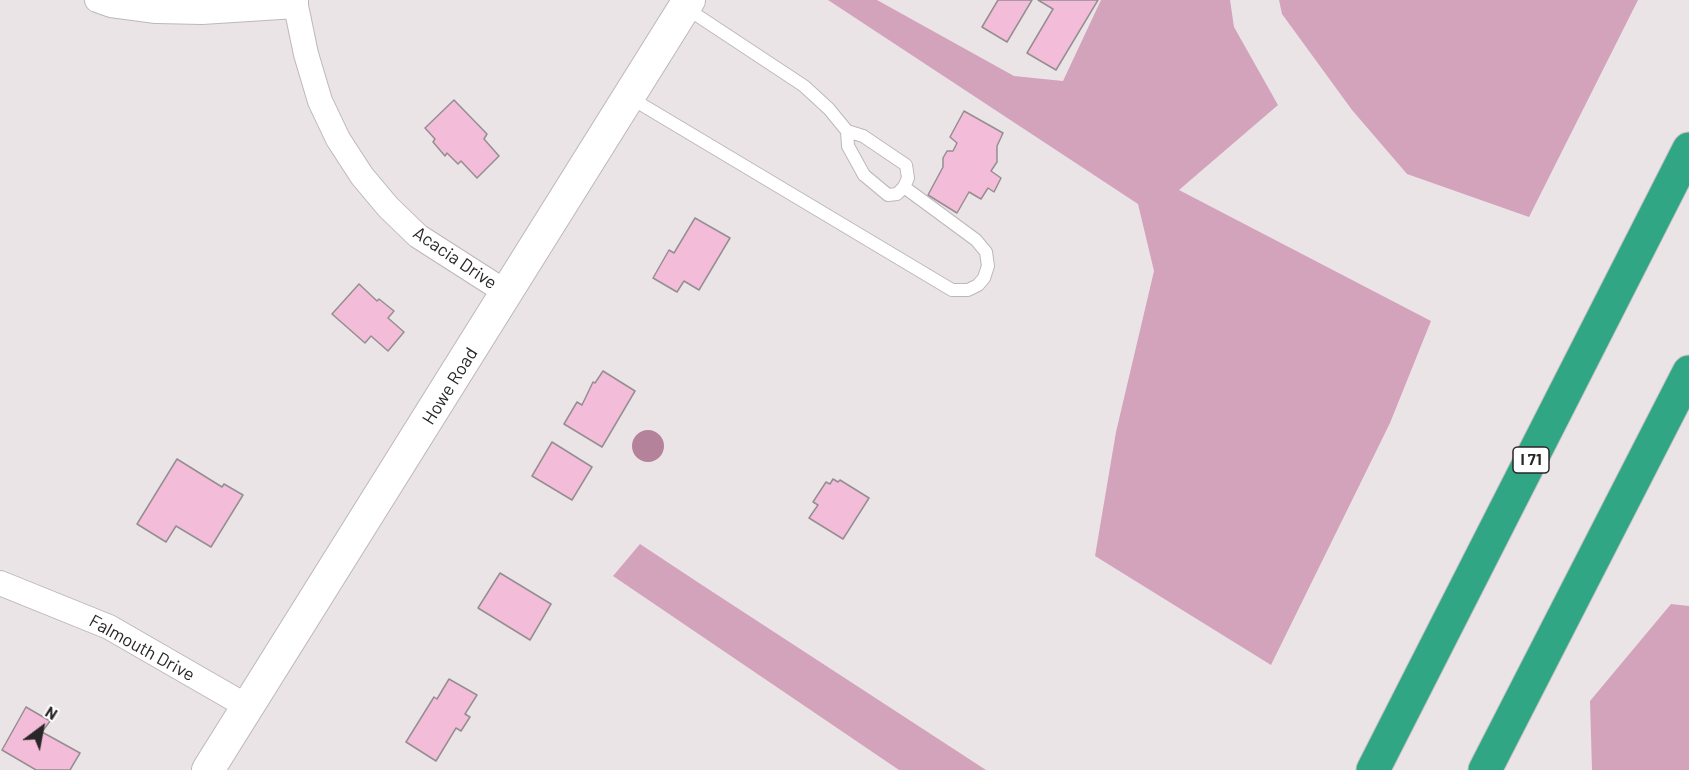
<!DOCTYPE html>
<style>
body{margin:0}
#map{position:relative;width:1689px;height:770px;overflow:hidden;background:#ebe4e7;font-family:Barlow,sans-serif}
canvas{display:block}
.north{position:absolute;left:12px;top:698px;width:60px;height:60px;-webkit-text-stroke:4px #fff;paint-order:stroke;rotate:32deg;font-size:16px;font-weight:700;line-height:24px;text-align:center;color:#292628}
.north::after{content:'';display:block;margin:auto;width:21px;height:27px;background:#292628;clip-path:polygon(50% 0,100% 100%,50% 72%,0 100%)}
</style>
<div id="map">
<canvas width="1689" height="770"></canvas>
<div class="north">N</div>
</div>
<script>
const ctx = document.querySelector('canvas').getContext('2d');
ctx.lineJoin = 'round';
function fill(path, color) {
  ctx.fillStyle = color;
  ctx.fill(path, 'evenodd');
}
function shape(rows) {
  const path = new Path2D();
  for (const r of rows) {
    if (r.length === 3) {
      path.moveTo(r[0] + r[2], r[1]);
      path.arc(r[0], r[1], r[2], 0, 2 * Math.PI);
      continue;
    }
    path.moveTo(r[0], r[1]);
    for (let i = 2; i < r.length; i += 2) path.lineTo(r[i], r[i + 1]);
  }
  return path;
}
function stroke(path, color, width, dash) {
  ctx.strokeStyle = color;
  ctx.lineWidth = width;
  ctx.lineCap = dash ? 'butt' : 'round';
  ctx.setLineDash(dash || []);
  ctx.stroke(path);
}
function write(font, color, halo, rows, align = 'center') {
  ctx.font = font + ' Barlow,sans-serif';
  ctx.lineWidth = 5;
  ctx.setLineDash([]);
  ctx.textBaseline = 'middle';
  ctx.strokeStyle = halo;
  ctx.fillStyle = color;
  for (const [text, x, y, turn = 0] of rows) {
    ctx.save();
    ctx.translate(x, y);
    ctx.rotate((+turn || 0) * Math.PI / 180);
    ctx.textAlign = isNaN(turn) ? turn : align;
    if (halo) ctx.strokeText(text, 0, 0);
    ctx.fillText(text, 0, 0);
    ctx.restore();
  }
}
const green = shape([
 [828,0,877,0,1014,76,1063,81,1101,0,1230,0,1234,27,1278,105,1179,190,1431,321,1390,423,1271,665,1095,556,1116,432,1154,271,1138,204],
 [1279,0,1638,0,1529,217,1407,174,1352,110,1282,14],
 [640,544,702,585,986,770,899,770,613,576],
 [1671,604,1689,606,1689,770,1592,770,1590,701]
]);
const water = shape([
 [648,446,16]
]);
const building = shape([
 [998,0,1032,0,1007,42,982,27,998,0],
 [1038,0,1098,0,1056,70,1027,53,1053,9,1038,0],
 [454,100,487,134,484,139,499,156,477,178,461,161,458,164,447,153,445,156,433,142,435,139,425,128,454,100],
 [964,111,1003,133,997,146,997,162,991,171,1001,178,994,192,988,188,981,199,969,192,957,213,928,195,943,167,943,158,947,151,953,151,957,143,950,137,964,111],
 [695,218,730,238,699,290,684,281,677,292,653,278,669,250,674,253,695,218],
 [359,284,377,301,379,299,394,311,388,318,404,332,388,351,371,336,365,343,332,314,359,284],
 [603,371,635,391,602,447,564,424,577,402,582,405,593,382,595,383,603,371],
 [552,442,592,467,572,500,532,476,552,442],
 [177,459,222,487,224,484,243,495,211,547,176,526,166,542,137,524,177,459],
 [833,479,838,482,840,480,869,498,843,539,809,518,818,505,813,502,826,482,830,484,833,479],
 [500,573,551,604,530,640,478,608,500,573],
 [449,679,477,695,465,714,470,717,461,731,456,728,436,761,406,742,434,697,437,699,449,679],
 [26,707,50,721,42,732,80,753,70,770,36,770,2,750,26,707]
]);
const service = shape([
 [686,8,804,86,829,109,847,131,848,146,864,175,888,195,897,194,904,187,908,178,906,165,863,136,847,131],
 [629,97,952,290,968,290,978,285,984,278,988,266,986,252,976,240,904,187]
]);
const minor = shape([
 [97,0,111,5,156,11,202,12,296,6],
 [296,0,296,6,306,54,320,101,338,139,362,176,388,207,418,236,507,293],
 [0,583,109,627,248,707]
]);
const tertiary = shape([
 [208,770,689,0]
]);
const motorway = shape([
 [1373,770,1689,149],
 [1485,770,1689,372]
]);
const shields = [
 [1531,460,36]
];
const shieldNames = [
 ["I 71",1531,460]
];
const streetNames = [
 ["Acacia Drive",455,258,34],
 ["Howe Road",450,386,-58],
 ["Falmouth Drive",142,648,29]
];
fill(green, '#d3a3bb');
fill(water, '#b5829c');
fill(building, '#f3bcd8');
stroke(building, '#958e91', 1.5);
stroke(service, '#beb7ba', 14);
stroke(minor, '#beb7ba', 26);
stroke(tertiary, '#beb7ba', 34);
stroke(motorway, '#c3c2c3', 35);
stroke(service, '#fff', 12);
stroke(minor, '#fff', 24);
stroke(tertiary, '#fff', 32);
stroke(motorway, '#30a684', 33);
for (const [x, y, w] of shields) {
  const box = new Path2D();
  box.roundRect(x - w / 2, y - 13, w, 26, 4.5);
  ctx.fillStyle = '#fff';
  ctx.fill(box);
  stroke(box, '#292628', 1.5);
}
write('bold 16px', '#292628', null, shieldNames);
write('18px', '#292628', '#fff', streetNames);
</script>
